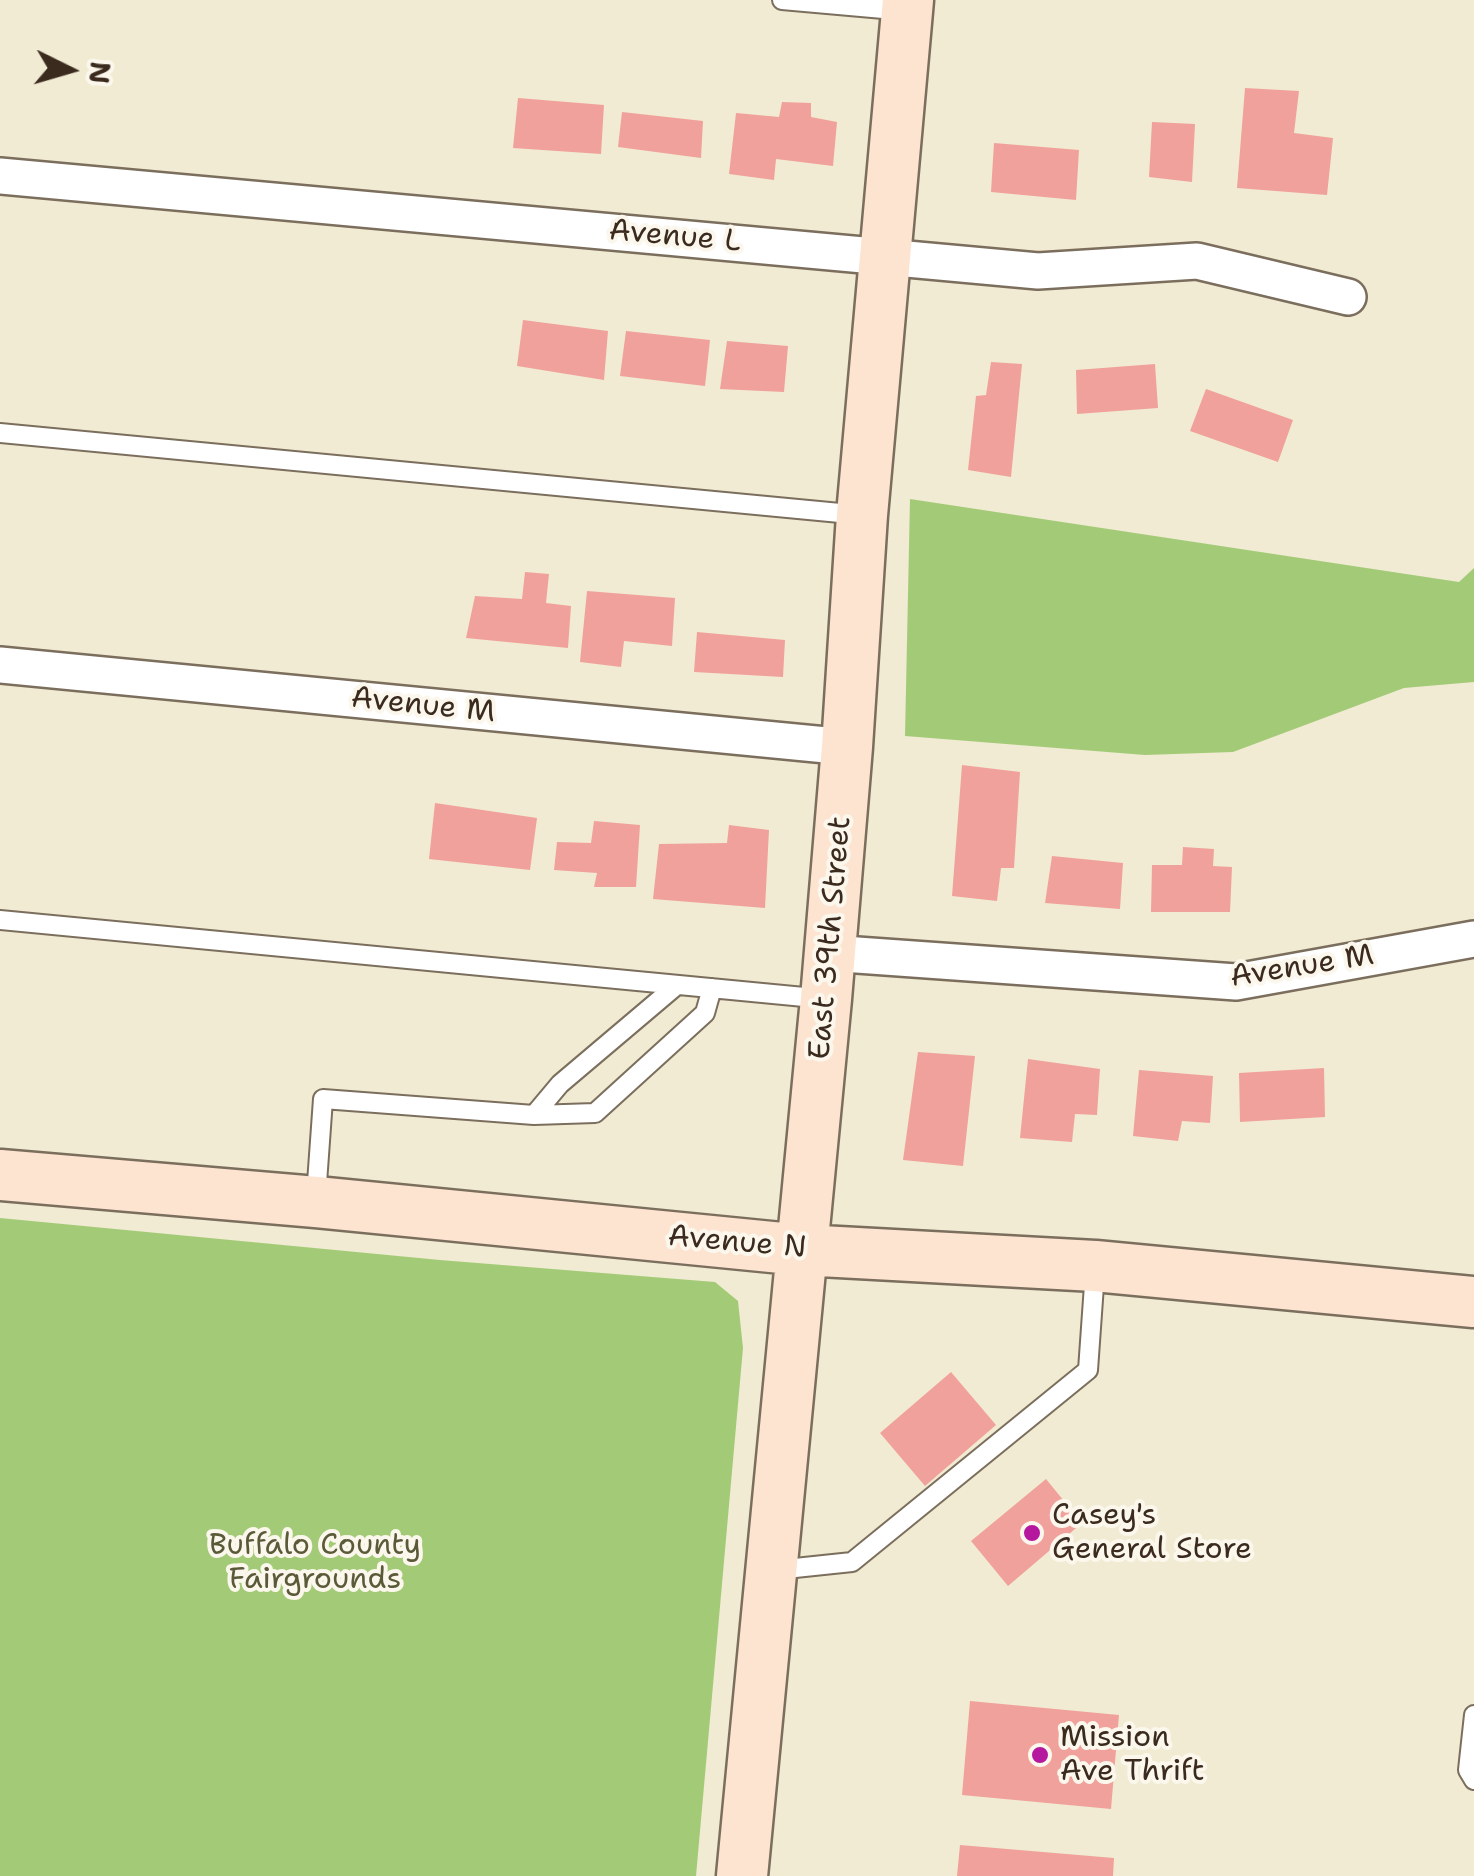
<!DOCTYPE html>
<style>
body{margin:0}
#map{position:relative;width:1474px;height:1876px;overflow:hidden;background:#f1ebd3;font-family:"Shantell Sans",sans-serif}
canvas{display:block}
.north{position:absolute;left:20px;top:20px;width:100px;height:100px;-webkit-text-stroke:8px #fbf7ec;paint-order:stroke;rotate:95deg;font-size:28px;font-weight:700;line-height:40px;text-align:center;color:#3b2a1e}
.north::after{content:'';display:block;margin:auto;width:35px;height:45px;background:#3b2a1e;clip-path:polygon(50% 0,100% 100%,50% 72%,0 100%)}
</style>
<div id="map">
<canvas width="1474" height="1876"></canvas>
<div class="north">N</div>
</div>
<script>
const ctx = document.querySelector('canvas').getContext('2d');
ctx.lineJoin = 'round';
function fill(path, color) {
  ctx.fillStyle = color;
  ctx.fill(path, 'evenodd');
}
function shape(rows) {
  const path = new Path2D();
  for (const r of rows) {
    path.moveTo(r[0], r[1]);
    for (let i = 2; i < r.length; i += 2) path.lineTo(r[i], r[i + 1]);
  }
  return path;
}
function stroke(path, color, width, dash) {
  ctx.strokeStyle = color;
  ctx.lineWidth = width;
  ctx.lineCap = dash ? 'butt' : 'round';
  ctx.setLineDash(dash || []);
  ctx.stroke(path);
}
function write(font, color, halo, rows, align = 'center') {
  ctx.font = font + ' "Shantell Sans",sans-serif';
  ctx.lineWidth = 8;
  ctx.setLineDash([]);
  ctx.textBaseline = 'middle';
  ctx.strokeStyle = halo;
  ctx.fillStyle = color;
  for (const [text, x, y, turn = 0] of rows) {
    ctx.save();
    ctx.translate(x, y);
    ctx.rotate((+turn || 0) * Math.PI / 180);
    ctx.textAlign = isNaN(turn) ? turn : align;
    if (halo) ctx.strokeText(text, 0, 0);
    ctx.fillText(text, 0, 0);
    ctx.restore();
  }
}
const green = shape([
 [910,499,1459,582,1474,568,1474,682,1404,688,1233,752,1145,755,905,736],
 [0,1218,440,1260,715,1282,738,1301,743,1348,696,1876,0,1876]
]);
const building = shape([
 [1245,88,1299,91,1294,133,1333,138,1327,195,1237,188],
 [518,98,604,105,601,154,513,148],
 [782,102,811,103,811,117,837,122,833,166,776,159,774,180,729,174,736,113,779,117],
 [622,112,703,121,701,158,618,147],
 [1152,122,1195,124,1192,182,1149,177],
 [994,143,1079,150,1076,200,991,192],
 [523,320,608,331,604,380,517,366],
 [626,331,710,340,705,386,620,376],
 [727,341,788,346,784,392,720,389],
 [991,362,1022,364,1011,477,968,470,976,396,986,395],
 [1155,364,1158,408,1077,414,1076,370],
 [1206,389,1293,420,1278,462,1190,431],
 [525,572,549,574,546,603,571,606,568,648,466,638,475,596,522,599],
 [587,591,675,598,672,646,624,641,621,667,580,662],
 [697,632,785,640,783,677,694,672],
 [962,765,1020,772,1014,868,1001,868,997,901,952,896],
 [435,803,537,818,530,870,429,859],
 [594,821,640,825,636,887,594,887,597,873,554,870,557,842,591,843],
 [729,825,769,830,765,908,653,899,659,844,727,843],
 [1183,847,1214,849,1213,866,1232,867,1230,912,1151,912,1152,865,1182,865],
 [1052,856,1123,863,1120,909,1045,903],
 [918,1052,975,1056,963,1166,903,1160],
 [1028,1059,1100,1069,1097,1115,1075,1114,1072,1142,1020,1138],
 [1324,1068,1325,1117,1240,1122,1239,1073],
 [1139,1070,1213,1076,1210,1123,1182,1121,1178,1141,1133,1136],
 [951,1372,996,1425,925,1486,880,1433],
 [1046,1479,1082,1523,1008,1586,971,1541],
 [970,1701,1119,1715,1111,1809,962,1795],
 [960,1845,1114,1858,1113,1876,957,1876]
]);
const service = shape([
 [782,0,906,11],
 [0,433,861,515],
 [0,920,825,999],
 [534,1115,560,1084,677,985],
 [316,1197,323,1099,534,1115,595,1113,705,1013,712,988],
 [776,1570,852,1562,1088,1370,1095,1271],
 [1474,1715,1468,1770,1474,1780]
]);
const minor = shape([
 [0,176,1038,271,1197,261,1348,297],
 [0,665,847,747],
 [829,953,1236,982,1474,939]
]);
const secondary = shape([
 [0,1175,316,1202,802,1250,1095,1266,1474,1302],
 [742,1876,826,999,847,747,862,515,908,0]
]);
const markers = [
 [1032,1533,10,"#b5179e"],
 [1040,1755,10,"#b5179e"]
];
const streetNames = [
 ["Avenue L",675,237,5],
 ["Avenue M",423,706,6],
 ["East 39th Street",831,938,-85],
 ["Avenue M",1302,967,-9],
 ["Avenue N",737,1243,5]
];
const poiNames = [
 ["Casey's",1052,1516],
 ["General Store",1052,1550],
 ["Mission",1060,1738],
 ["Ave Thrift",1060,1772]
];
const parkNames = [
 ["Buffalo County",315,1546],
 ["Fairgrounds",315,1580]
];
fill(green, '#a3cb77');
fill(building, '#f1a19b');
stroke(service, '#7b6e5d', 22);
stroke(minor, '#7b6e5d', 40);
stroke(secondary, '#7b6e5d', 55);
stroke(service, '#fff', 18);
stroke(minor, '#fff', 35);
stroke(secondary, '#fde4d1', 50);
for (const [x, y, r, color] of markers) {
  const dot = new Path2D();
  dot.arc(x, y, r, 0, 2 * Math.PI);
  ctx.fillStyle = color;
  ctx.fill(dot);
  stroke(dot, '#fbf7ec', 4);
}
write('30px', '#3b2a1e', '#fbf7ec', streetNames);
write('30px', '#3b2a1e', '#fbf7ec', poiNames, 'left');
write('30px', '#5a5a39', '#fbf7ec', parkNames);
</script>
